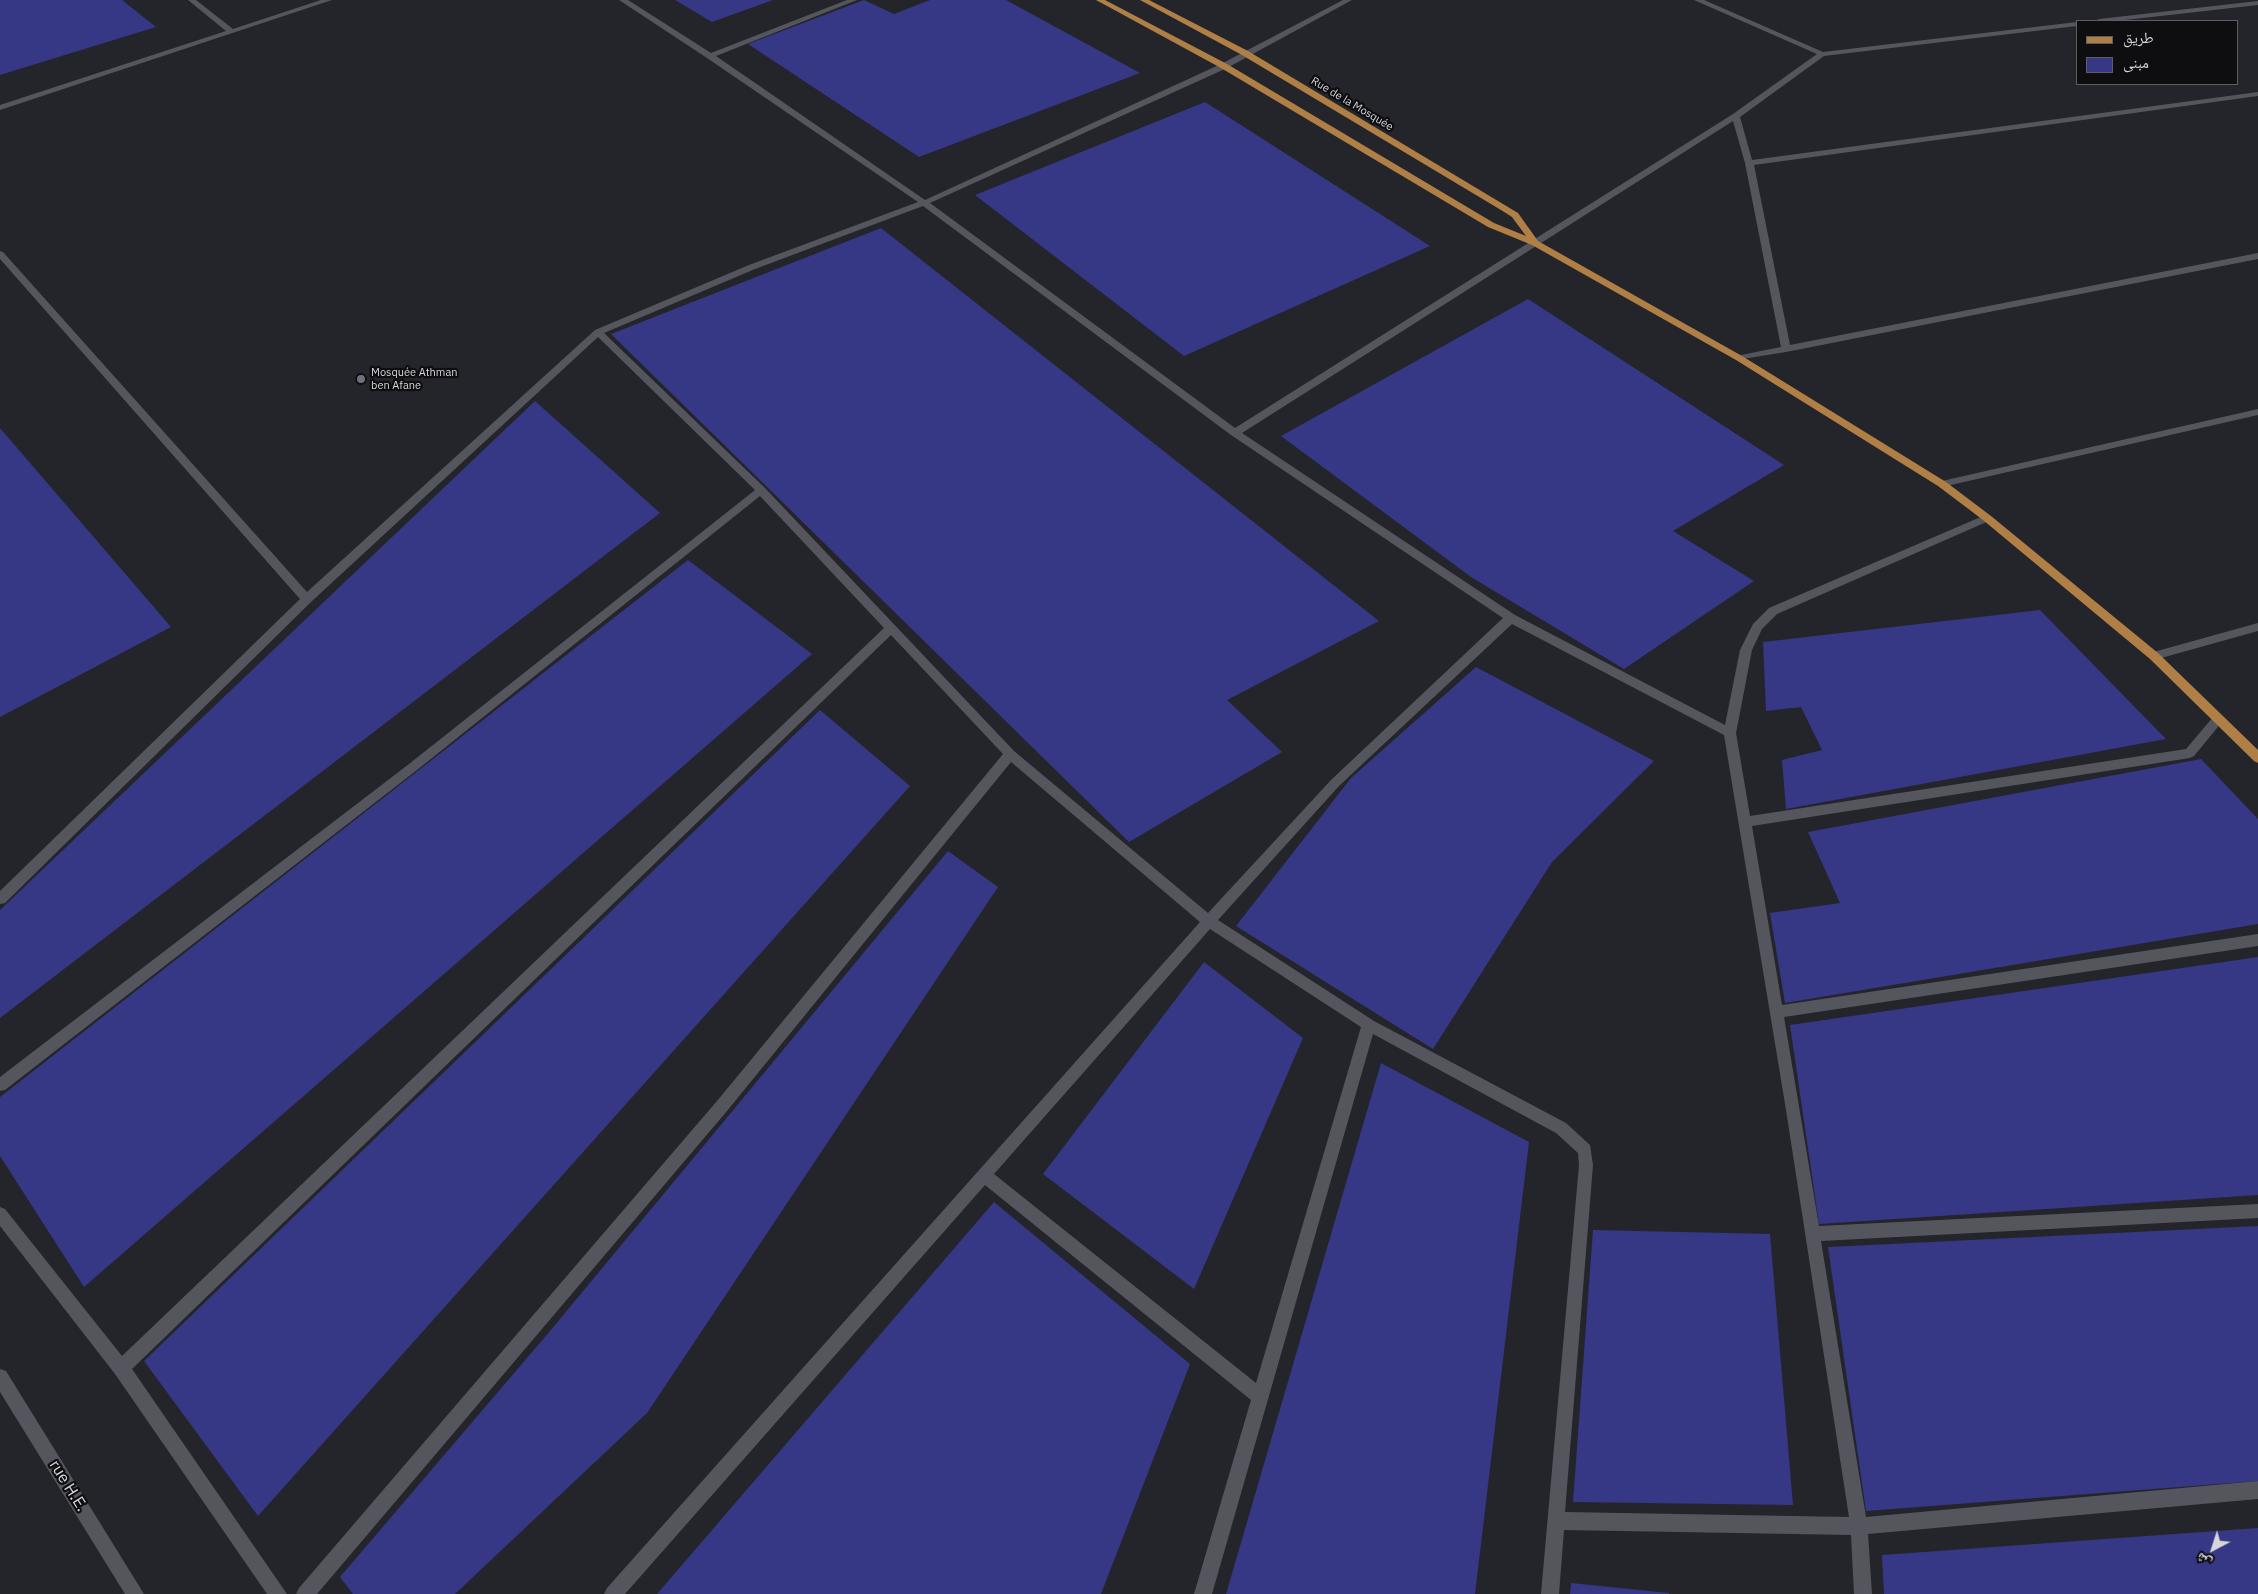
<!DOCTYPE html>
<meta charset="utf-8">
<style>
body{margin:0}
#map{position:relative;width:2258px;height:1594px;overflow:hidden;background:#24252b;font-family:"IBM Plex Sans","Noto Naskh Arabic",sans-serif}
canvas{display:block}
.legend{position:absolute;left:2076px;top:20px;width:162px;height:65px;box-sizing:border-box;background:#0e0e11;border:1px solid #5e5e62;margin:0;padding:6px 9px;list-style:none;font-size:15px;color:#d6d6db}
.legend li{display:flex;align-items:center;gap:10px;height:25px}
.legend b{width:25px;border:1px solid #5e5e62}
.north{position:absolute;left:2188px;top:1524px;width:50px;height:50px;-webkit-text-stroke:4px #0e0e11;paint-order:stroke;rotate:220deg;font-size:14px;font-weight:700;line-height:20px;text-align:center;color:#d6d6db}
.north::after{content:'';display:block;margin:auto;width:18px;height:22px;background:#d6d6db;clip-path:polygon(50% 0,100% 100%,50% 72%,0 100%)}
</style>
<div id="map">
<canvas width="2258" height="1594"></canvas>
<ul class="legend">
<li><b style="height:6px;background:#b07f46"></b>طريق</li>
<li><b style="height:14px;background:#363785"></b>مبنى</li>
</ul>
<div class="north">ش</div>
</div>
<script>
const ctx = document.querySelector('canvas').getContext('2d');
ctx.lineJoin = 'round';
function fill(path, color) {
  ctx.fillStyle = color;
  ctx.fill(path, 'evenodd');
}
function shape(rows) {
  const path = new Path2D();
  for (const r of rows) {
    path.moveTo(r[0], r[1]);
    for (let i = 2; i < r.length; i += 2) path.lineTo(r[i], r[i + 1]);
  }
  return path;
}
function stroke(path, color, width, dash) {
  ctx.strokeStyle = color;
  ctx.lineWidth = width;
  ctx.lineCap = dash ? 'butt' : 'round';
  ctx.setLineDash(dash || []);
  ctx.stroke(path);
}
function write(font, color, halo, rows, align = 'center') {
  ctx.font = font + ' "IBM Plex Sans",sans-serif';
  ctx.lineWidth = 4.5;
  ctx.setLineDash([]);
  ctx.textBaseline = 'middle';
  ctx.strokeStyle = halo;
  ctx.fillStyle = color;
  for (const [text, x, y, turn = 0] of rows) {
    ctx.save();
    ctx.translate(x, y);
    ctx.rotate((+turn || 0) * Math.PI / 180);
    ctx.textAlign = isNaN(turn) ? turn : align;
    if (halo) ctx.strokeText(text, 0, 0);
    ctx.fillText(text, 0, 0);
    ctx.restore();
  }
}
const building = shape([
 [0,0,122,0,156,27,0,75],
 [675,0,773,0,712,22],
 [864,0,894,14,930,0,1006,0,1140,73,919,157,748,44],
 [1205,102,1430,246,1184,356,975,195],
 [881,228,1379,621,1227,700,1282,752,1129,842,611,334],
 [1528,299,1784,465,1673,531,1754,581,1624,669,1471,577,1281,436],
 [535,401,660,513,0,1018,0,910],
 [0,428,171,627,0,717],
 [688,560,812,654,84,1287,0,1156,0,1097],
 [2040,610,2166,739,1786,809,1782,760,1822,750,1801,707,1766,711,1763,642],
 [1476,667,1654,761,1552,862,1433,1049,1236,926,1351,778],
 [820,710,910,786,258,1516,144,1361],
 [2201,759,2258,819,2258,924,1785,1003,1770,913,1840,903,1808,832],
 [948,851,998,887,647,1413,455,1594,353,1594,340,1577,550,1331],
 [2258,957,2258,1195,1819,1224,1790,1025],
 [1204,962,1303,1038,1194,1289,1043,1174],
 [1381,1063,1529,1142,1475,1594,1226,1594],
 [994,1202,1190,1364,1101,1594,657,1594],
 [2258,1226,2258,1481,1866,1511,1828,1247],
 [1593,1230,1770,1234,1793,1505,1573,1502],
 [2258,1528,2258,1594,1884,1594,1882,1555],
 [1571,1583,1669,1593,1669,1594,1570,1594]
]);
const minor = shape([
 [188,0,196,0,233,29,321,0,332,0,0,110,0,105,226,31,188,0],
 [619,0,628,0,711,53,847,0,857,0,716,56,925,200,1221,64,1343,0,1352,0,1227,68,930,203,1235,428,1733,114,1817,54,1694,0,1704,0,1823,52,2077,22,2077,26,1824,56,1740,117,1752,160,2258,92,2258,96,1754,165,1790,345,2258,253,2258,259,1786,352,1736,360,1736,356,1781,347,1745,163,1733,121,1242,433,1515,615,1725,725,1740,650,1753,624,1769,608,1983,516,1991,516,1991,520,1777,614,1762,629,1752,650,1736,733,1750,816,2186,749,2214,716,2222,716,2224,719,2222,722,2194,756,2190,758,1752,826,1782,1005,2258,934,2258,946,1784,1017,1819,1226,2258,1204,2258,1218,1821,1241,1866,1517,2258,1481,2258,1499,1868,1534,1872,1594,1854,1594,1851,1535,1564,1530,1559,1594,1541,1594,1579,1165,1578,1153,1556,1133,1373,1034,1212,1594,1194,1594,1251,1400,985,1185,625,1594,604,1594,607,1588,1200,922,1011,762,727,1111,317,1594,296,1594,299,1588,717,1101,1003,754,891,635,132,1369,287,1594,267,1594,115,1374,0,1226,0,1207,5,1209,122,1356,884,628,760,496,417,770,5,1090,0,1091,0,1077,409,764,755,490,598,337,311,602,5,903,0,904,0,891,300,599,0,259,0,251,3,252,307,592,595,330,749,265,918,202,707,58,619,0],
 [923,206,1231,435,1503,618,1331,780,1208,913,1014,751,765,488,604,333,755,269,923,206],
 [1512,624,1724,735,1786,1110,1849,1517,1565,1512,1593,1165,1590,1145,1566,1123,1374,1021,1218,920,1339,786,1512,624],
 [1210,929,1361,1027,1256,1383,994,1174,1210,929],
 [2258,1,2258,5,2116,21,2095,21,2099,19,2258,1],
 [2258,409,2258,415,1942,487,1937,484,1942,481,2258,409],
 [2258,623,2258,631,2154,660,2148,656,2150,653,2258,623],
 [0,1369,6,1371,144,1594,125,1594,0,1392,0,1369]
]);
const major = shape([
 [1096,0,1105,0,1227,64,1494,223,1526,236,1512,217,1501,210,1242,55,1140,0,1149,0,1248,51,1518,213,1538,241,1742,356,1946,482,1991,516,2158,653,2258,750,2258,763,2254,761,2150,659,1983,520,1938,486,1736,360,1532,245,1488,227,1221,68,1096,0]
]);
const markers = [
 [361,379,5,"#6b7280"]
];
const farStreetnames = [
 ["Rue de la Mosquée",1352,104,31]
];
const farPoinames = [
 ["Mosquée Athman",371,373],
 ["ben Afane",371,386]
];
const nearStreetnames = [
 ["rue H.E.",68,1486,58]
];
fill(building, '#363785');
fill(minor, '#55565d');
fill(major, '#b07f46');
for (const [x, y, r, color] of markers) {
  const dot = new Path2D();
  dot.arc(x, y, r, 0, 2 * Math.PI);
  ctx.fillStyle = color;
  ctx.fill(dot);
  stroke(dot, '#0e0e11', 2);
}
write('11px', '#d6d6db', '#0e0e11', farStreetnames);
write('11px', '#d6d6db', '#0e0e11', farPoinames, 'left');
write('16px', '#d6d6db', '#0e0e11', nearStreetnames);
</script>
